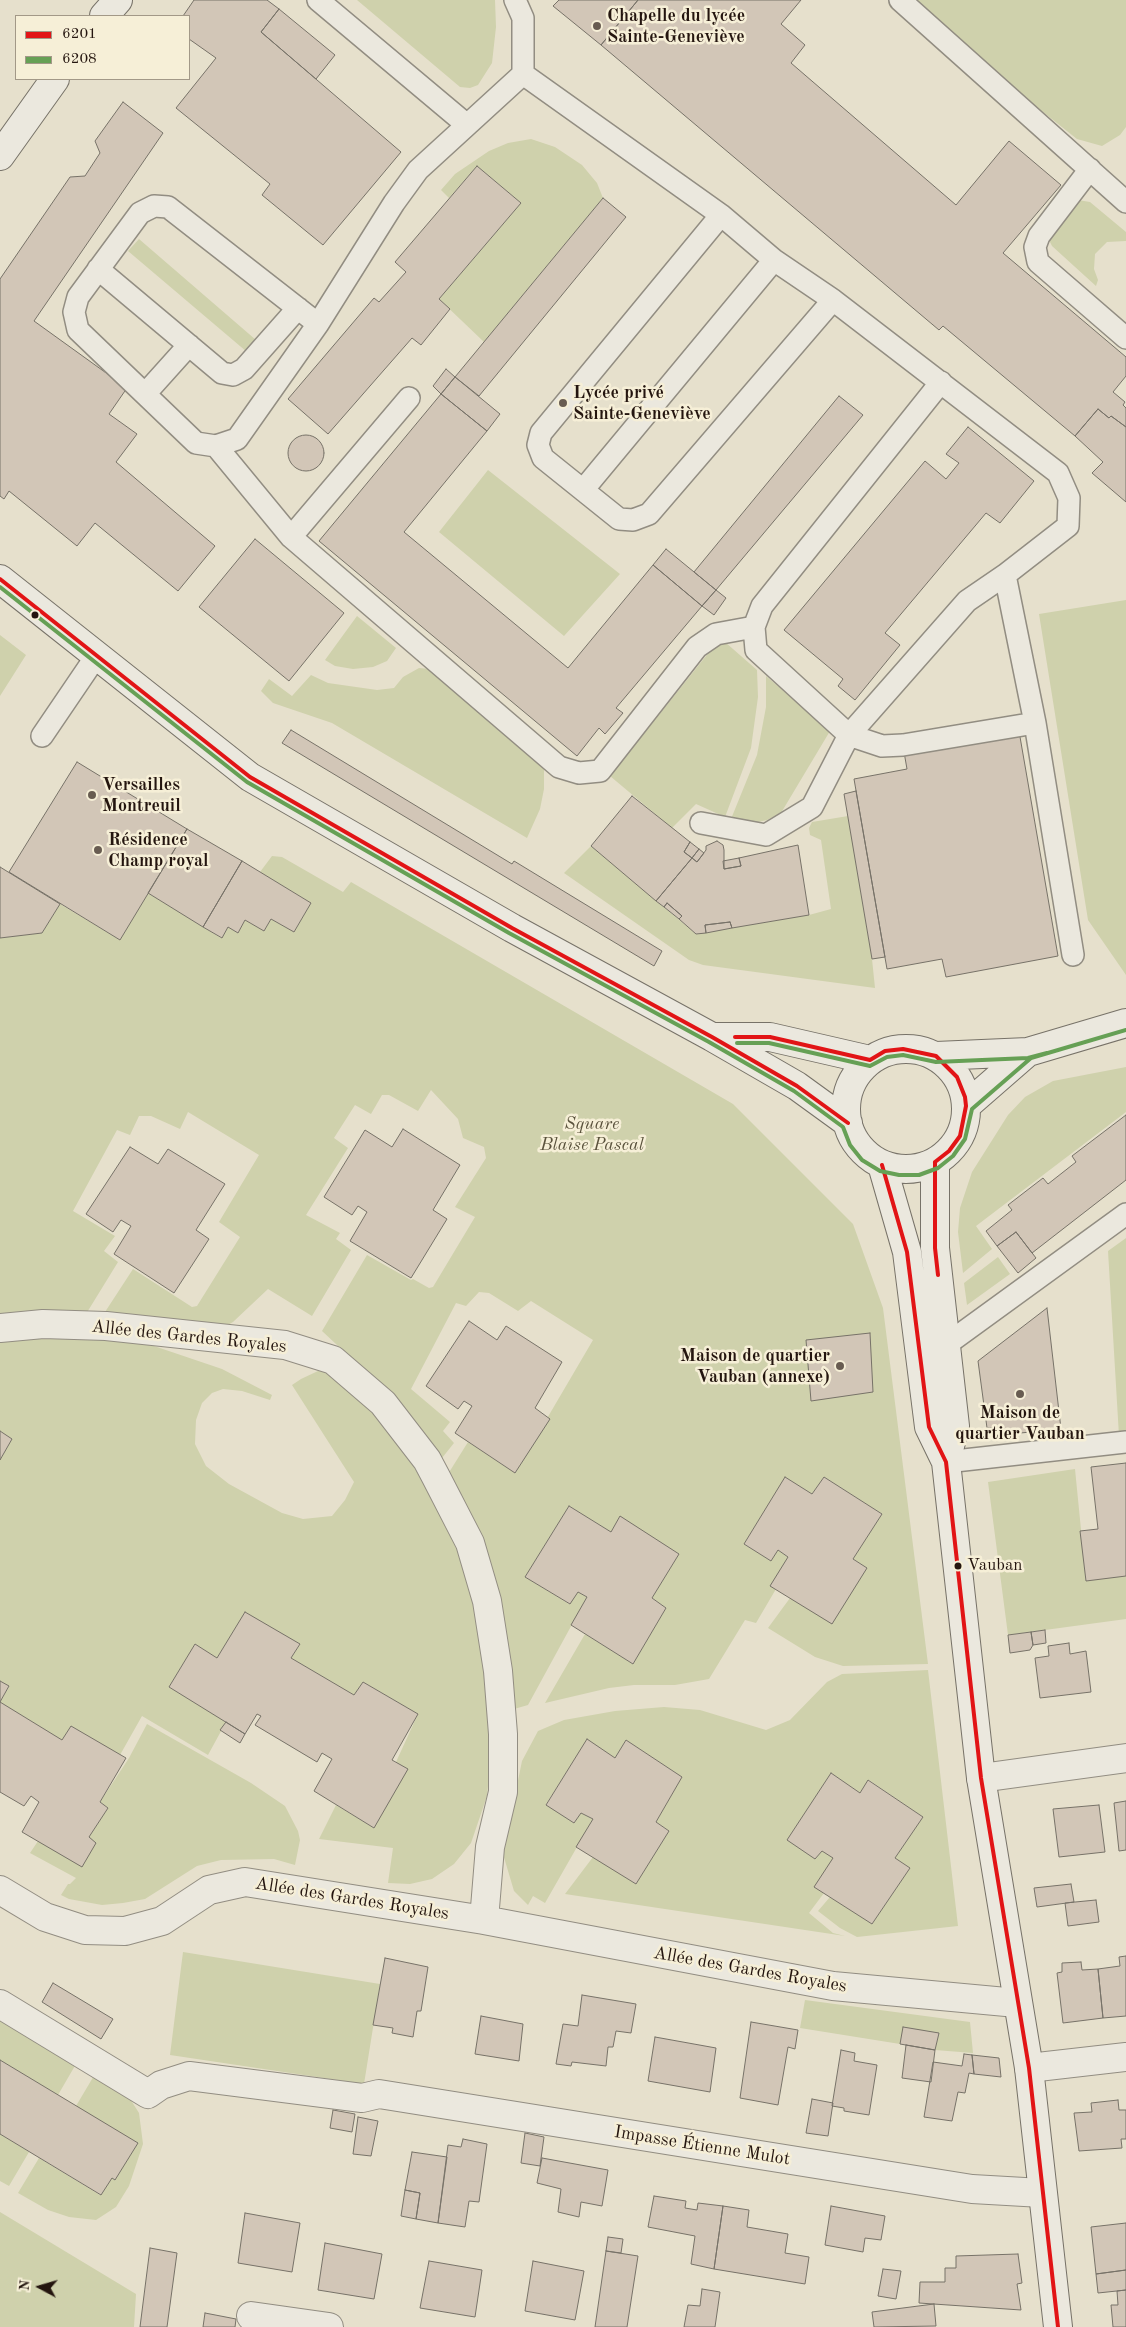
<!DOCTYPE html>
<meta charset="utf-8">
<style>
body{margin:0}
#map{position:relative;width:1126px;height:2327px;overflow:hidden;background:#e6e0cc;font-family:"Old Standard TT",serif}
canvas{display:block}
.legend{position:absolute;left:15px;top:15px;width:175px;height:65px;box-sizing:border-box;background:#f6efd7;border:1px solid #a29887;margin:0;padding:6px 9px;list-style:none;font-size:15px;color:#24150f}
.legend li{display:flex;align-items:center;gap:10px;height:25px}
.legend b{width:25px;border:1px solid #a29887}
.north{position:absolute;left:15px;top:2262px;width:50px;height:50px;-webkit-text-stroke:4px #f6efd7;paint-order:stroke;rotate:276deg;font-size:14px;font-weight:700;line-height:20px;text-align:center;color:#24150f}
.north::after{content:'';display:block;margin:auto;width:18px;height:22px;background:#24150f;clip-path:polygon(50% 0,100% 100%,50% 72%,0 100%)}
</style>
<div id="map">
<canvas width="1126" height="2327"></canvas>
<ul class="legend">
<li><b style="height:6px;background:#e21416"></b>6201</li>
<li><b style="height:6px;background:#66a055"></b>6208</li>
</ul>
<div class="north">N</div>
</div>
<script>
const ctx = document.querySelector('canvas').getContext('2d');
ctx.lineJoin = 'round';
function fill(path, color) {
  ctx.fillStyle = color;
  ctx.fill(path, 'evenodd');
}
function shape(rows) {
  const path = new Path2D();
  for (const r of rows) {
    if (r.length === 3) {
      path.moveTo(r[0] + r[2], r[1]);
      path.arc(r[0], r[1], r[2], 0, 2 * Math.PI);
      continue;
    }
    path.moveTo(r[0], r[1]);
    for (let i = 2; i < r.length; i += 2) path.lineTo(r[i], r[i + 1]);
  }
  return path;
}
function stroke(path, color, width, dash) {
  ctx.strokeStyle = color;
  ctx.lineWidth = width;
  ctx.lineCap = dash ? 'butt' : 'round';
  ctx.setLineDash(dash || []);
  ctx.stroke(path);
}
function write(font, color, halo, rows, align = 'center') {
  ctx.font = font + ' "Old Standard TT",serif';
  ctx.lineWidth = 5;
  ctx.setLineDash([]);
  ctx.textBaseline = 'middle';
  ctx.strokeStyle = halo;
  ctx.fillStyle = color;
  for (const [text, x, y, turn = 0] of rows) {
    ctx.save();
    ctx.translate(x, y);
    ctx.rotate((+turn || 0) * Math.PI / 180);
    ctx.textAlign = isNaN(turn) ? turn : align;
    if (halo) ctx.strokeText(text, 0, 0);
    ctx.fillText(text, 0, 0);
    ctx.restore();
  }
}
const green = shape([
 [357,0,495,0,496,27,492,63,478,85,470,88,460,87],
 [917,0,1126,0,1126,127,1120,135,1102,146,1077,139,1038,108],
 [531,139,555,147,582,165,597,183,603,198,484,342,439,299,521,203,477,166,449,198,441,190,455,174,489,151,508,143],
 [1078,200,1090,202,1126,232,1126,241,1107,242,1095,254,1094,269,1098,280,1096,286,1052,246,1049,240],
 [139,239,256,340,247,352,128,251],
 [488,470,620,574,564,636,439,532],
 [1126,600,1126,975,1088,920,1039,614],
 [357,616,396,648,387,661,373,667,353,669,335,666,325,660],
 [0,635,26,655,0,696],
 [725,642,757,670,758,697,751,748,725,817,696,804,672,828,610,776,714,646],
 [419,668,430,669,544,767,544,789,540,809,527,838,332,723,273,703,261,691,269,679,292,696,311,675,328,683,377,690,394,688,403,677],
 [766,676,830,731,781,813,767,820,754,823,731,819,757,755,766,707],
 [848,816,872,959,875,988,703,965,689,960,564,873,591,846,696,934,809,915,831,909,821,840,810,835,809,828,812,822],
 [272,856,282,857,343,892,351,882,733,1104,853,1224,883,1308,928,1664,843,1666,815,1657,768,1628,790,1598,867,1568,853,1559,882,1514,824,1477,812,1494,785,1478,744,1544,771,1561,778,1550,788,1557,776,1589,756,1623,745,1620,709,1679,675,1685,634,1685,609,1688,545,1703,585,1634,633,1664,666,1608,652,1598,679,1554,620,1517,611,1532,569,1506,525,1577,569,1604,578,1592,587,1597,528,1705,514,1709,448,1474,468,1442,515,1473,593,1340,531,1301,518,1311,489,1293,479,1292,466,1306,456,1303,411,1389,450,1422,443,1431,454,1443,438,1463,365,1371,322,1331,367,1255,411,1280,413,1279,429,1288,433,1287,475,1217,455,1207,486,1158,484,1147,463,1138,458,1119,431,1090,418,1111,389,1095,382,1095,371,1114,355,1105,334,1138,348,1148,306,1215,340,1233,336,1239,351,1250,312,1316,268,1289,233,1322,219,1330,105,1312,133,1269,192,1307,197,1306,240,1237,219,1222,259,1155,188,1112,180,1129,151,1116,139,1116,130,1135,117,1130,73,1211,115,1236,104,1251,118,1262,86,1314,0,1319,0,938,42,933,60,904,120,940,148,893,221,938,228,927,238,933,245,920,264,931,271,919,294,932,311,903,260,872],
 [1126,1067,1126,1112,976,1226,992,1249,963,1273,958,1232,960,1208,972,1172,1008,1115,1025,1097,1053,1081],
 [1126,1238,1126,1435,1119,1436,1108,1251],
 [998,1257,1010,1274,967,1305,964,1283],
 [42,1335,126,1339,154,1346,222,1369,272,1395,270,1400,242,1391,223,1389,212,1393,202,1403,196,1420,195,1444,206,1466,229,1484,282,1513,303,1519,332,1516,345,1500,354,1482,292,1385,301,1379,318,1371,335,1370,347,1380,404,1449,455,1540,477,1600,493,1735,487,1796,471,1843,454,1864,432,1879,410,1884,388,1883,393,1848,319,1839,336,1805,374,1828,396,1762,418,1714,363,1682,354,1695,291,1658,300,1645,245,1613,217,1658,195,1644,169,1687,226,1722,208,1755,142,1716,120,1755,71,1726,62,1740,0,1702,9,1687,0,1681,0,1460,12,1439,0,1431,0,1340],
 [1075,1469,1086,1580,1126,1576,1126,1619,1008,1635,988,1482],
 [928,1670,958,1926,857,1937,840,1928,818,1911,830,1897,872,1924,910,1868,895,1858,923,1817,869,1780,860,1793,831,1773,788,1839,815,1859,822,1851,834,1858,824,1893,809,1913,833,1933,845,1936,565,1894,593,1857,636,1884,669,1831,656,1822,682,1777,626,1740,615,1758,587,1740,546,1804,574,1823,581,1813,593,1819,545,1903,533,1896,528,1905,514,1891,503,1854,522,1761,538,1731,564,1720,615,1711,664,1707,700,1710,766,1730,790,1720,827,1682,842,1674],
 [147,1724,251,1783,285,1806,298,1831,300,1840,295,1865,274,1859,221,1860,197,1866,145,1899,123,1903,102,1905,69,1899,61,1895,68,1884,70,1884,76,1878,30,1853,38,1841,89,1837,108,1808,100,1802,129,1758],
 [183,1952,380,1984,364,2084,170,2055],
 [805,2000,970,2022,973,2053,935,2050,939,2033,900,2044,800,2028],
 [0,2019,76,2064,58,2095,0,2060],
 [95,2074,127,2094,139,2113,143,2144,129,2186,116,2207,96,2220,69,2217,48,2210,18,2193,39,2158,100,2195,112,2178,115,2179,138,2143,76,2106],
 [0,2134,29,2152,9,2186,0,2181],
 [0,2212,136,2294,134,2327,0,2327]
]);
const building = shape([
 [194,0,267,0,279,9,261,32,401,152,323,245,262,195,270,184,176,108,216,58,189,39,189,16,183,16,194,0],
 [559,0,638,0,601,45,553,6,559,0],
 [638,0,801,0,781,24,805,45,791,63,956,205,1009,141,1061,185,1003,253,1126,357,1126,376,1113,392,1125,402,1123,405,1126,408,1126,427,1111,416,1109,418,1098,409,1075,436,943,326,939,330,601,45,638,0],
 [279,9,335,55,316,79,261,32,279,9],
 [123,102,163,133,34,321,127,388,109,414,137,434,116,462,215,546,178,591,95,523,77,546,9,491,4,499,0,496,0,279,70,177,85,176,100,153,95,141,123,102],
 [477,166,521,203,439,299,450,309,421,345,412,338,328,434,288,399,374,298,379,302,406,272,395,262,477,166],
 [603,198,626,217,479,396,455,377,603,198],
 [446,369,455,377,441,394,433,386,446,369],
 [455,377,500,414,487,431,441,394,455,377],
 [441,394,487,431,404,532,568,668,653,565,702,606,616,708,623,713,605,734,599,728,577,756,319,541,441,394],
 [839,396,863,415,716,590,694,572,839,396],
 [1098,409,1109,418,1111,416,1126,427,1126,502,1092,473,1103,462,1075,436,1098,409],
 [968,427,1034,481,1000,523,986,513,885,633,900,645,855,700,838,686,843,679,784,630,925,461,946,479,959,463,946,454,968,427],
 [306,453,18],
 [255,539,344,613,289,681,199,607,255,539],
 [666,549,716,590,702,606,653,565,666,549],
 [716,590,726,598,714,615,702,606,716,590],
 [291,730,512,864,514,861,662,951,654,966,282,743,291,730],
 [1019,731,1058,956,946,977,942,959,887,969,854,779,907,769,904,752,1019,731],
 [77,762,187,829,120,940,9,872,77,762],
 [856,791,885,957,872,959,844,794,856,791],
 [632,796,690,842,684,852,692,858,656,901,591,846,632,796],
 [187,829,242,861,203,927,148,893,187,829],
 [717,841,723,845,724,850,724,869,741,866,739,858,798,845,809,915,732,928,730,922,705,925,706,933,696,934,679,919,682,916,667,903,664,907,656,901,692,858,697,862,706,850,706,846,717,841],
 [690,842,699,849,692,858,684,852,690,842],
 [699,849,704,853,697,862,692,858,699,849],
 [739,858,741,866,724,869,723,861,739,858],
 [242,861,311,903,294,932,271,919,264,931,245,920,238,933,228,927,222,938,203,927,242,861],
 [0,867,60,904,42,933,0,938,0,867],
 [667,903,682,916,679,919,664,907,667,903],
 [730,922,732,928,706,933,705,925,730,922],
 [1126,1115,1126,1180,1032,1253,1016,1232,997,1246,986,1231,1012,1210,1008,1205,1043,1178,1048,1184,1076,1162,1072,1156,1126,1115],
 [403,1129,460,1165,433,1210,447,1219,411,1278,350,1241,367,1212,358,1206,352,1215,324,1197,365,1130,392,1147,403,1129],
 [130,1147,158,1164,168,1149,225,1184,196,1230,209,1239,174,1293,114,1254,131,1226,121,1220,113,1232,86,1214,130,1147],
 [1016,1232,1036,1258,1018,1273,997,1246,1016,1232],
 [1047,1308,1061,1429,1000,1435,999,1427,987,1428,978,1361,1047,1308],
 [469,1321,497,1340,506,1326,562,1362,535,1408,550,1419,515,1473,455,1433,472,1406,464,1401,458,1409,426,1386,469,1321],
 [870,1333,873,1392,811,1401,806,1340,870,1333],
 [0,1431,12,1439,0,1460,0,1431],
 [1126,1463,1126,1576,1086,1581,1080,1531,1098,1529,1091,1467,1126,1463],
 [785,1477,812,1494,824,1477,882,1514,853,1559,867,1568,832,1624,770,1586,788,1557,778,1550,771,1561,744,1544,785,1477],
 [569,1506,611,1532,620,1516,679,1554,652,1598,666,1608,633,1664,571,1625,587,1597,578,1592,570,1604,525,1577,569,1506],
 [245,1612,300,1644,291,1658,354,1695,363,1682,418,1714,392,1760,408,1769,374,1828,314,1791,332,1759,322,1753,317,1762,255,1725,261,1716,257,1714,245,1734,169,1687,195,1644,217,1658,245,1612],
 [1045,1630,1046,1643,1033,1645,1031,1632,1045,1630],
 [1031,1632,1033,1645,1030,1650,1010,1653,1008,1635,1031,1632],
 [1069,1643,1070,1654,1086,1651,1091,1692,1040,1698,1035,1658,1049,1656,1048,1646,1069,1643],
 [0,1681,9,1686,0,1702,62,1740,71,1726,126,1758,100,1802,108,1808,89,1837,96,1843,82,1867,22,1832,39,1802,31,1796,24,1806,0,1792,0,1681],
 [226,1722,245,1734,240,1743,220,1730,226,1722],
 [587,1739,615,1758,626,1740,682,1777,656,1822,669,1831,636,1884,576,1847,593,1819,581,1813,574,1823,546,1805,587,1739],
 [831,1773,860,1793,868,1780,923,1817,895,1858,910,1868,872,1924,814,1887,833,1858,822,1851,815,1859,787,1840,831,1773],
 [1126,1801,1126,1850,1119,1851,1114,1803,1126,1801],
 [1099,1805,1105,1852,1059,1857,1053,1809,1099,1805],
 [1071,1884,1074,1902,1037,1907,1034,1888,1071,1884],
 [1096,1900,1099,1922,1068,1926,1065,1903,1096,1900],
 [1126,1956,1126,2016,1103,2018,1098,1969,1120,1966,1119,1957,1126,1956],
 [385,1958,428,1967,421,2011,417,2011,413,2037,392,2033,393,2028,373,2025,385,1958],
 [1081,1962,1082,1970,1098,1969,1103,2018,1063,2023,1057,1973,1062,1972,1062,1963,1081,1962],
 [53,1983,113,2019,101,2039,42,2002,53,1983],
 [582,1995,636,2004,631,2033,616,2031,613,2047,608,2047,606,2066,572,2062,571,2066,556,2064,563,2024,578,2026,582,1995],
 [481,2016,523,2024,519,2061,475,2054,481,2016],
 [751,2022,798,2030,795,2049,788,2047,778,2105,740,2098,751,2022],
 [903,2027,939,2033,935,2050,900,2044,903,2027],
 [655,2037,716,2048,710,2092,648,2081,655,2037],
 [906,2045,935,2050,931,2082,902,2078,906,2045],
 [841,2050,855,2053,854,2061,877,2065,869,2115,844,2111,844,2108,832,2106,841,2050],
 [964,2054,972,2055,974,2074,969,2073,965,2093,958,2092,952,2121,924,2117,933,2062,962,2066,964,2054],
 [972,2055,999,2058,1001,2077,974,2074,972,2055],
 [0,2060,138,2143,115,2180,112,2178,101,2195,0,2134,0,2060],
 [812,2099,833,2103,828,2136,806,2133,812,2099],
 [1118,2100,1119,2110,1126,2110,1126,2139,1121,2139,1122,2148,1079,2151,1074,2113,1092,2112,1091,2103,1118,2100],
 [333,2110,355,2114,352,2132,330,2128,333,2110],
 [358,2117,378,2121,371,2156,353,2154,358,2117],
 [525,2133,544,2137,540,2166,521,2163,525,2133],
 [463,2139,487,2144,479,2202,469,2201,465,2227,438,2223,448,2145,461,2147,463,2139],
 [412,2152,447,2157,438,2223,416,2219,420,2193,405,2190,412,2152],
 [542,2158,608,2170,602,2206,581,2202,579,2217,558,2212,561,2189,537,2183,542,2158],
 [405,2190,420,2193,416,2219,401,2216,405,2190],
 [654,2196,686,2201,685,2208,697,2210,698,2203,723,2206,714,2269,691,2264,695,2236,648,2227,654,2196],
 [723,2206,749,2210,747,2227,788,2234,785,2253,809,2257,805,2284,714,2269,723,2206],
 [831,2206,885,2216,881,2240,865,2238,863,2252,825,2245,831,2206],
 [245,2213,300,2223,292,2272,238,2263,245,2213],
 [1126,2223,1126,2270,1096,2274,1091,2227,1126,2223],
 [608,2237,623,2239,621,2253,606,2251,608,2237],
 [325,2243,382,2254,374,2299,318,2290,325,2243],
 [150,2248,177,2253,167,2327,140,2327,150,2248],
 [606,2251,638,2256,627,2327,595,2327,606,2251],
 [1018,2254,1022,2283,1017,2284,1021,2310,919,2303,920,2282,945,2282,945,2268,956,2268,956,2256,1018,2254],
 [429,2261,482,2270,475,2317,420,2308,429,2261],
 [533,2261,584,2271,575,2320,525,2311,533,2261],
 [883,2269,901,2271,896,2299,878,2296,883,2269],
 [1126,2270,1126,2290,1098,2293,1096,2274,1126,2270],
 [702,2289,720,2292,715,2327,684,2327,688,2305,700,2306,702,2289],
 [1126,2290,1126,2327,1113,2327,1111,2305,1118,2305,1117,2291,1126,2290],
 [934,2304,936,2326,874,2327,872,2312,934,2304],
 [205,2313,236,2319,235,2327,203,2327,205,2313]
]);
const lane = shape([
 [318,0,467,125],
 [515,0,523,18,523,74],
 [900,0,1126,202],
 [1090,169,1039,236,1035,247,1038,262,1126,338],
 [721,215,541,433,538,445,543,458,619,519,633,520,649,514,833,300],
 [98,269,222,373,233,375,244,369,298,308],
 [318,324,168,207,154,206,140,213,78,297,74,312,78,330,196,443,216,446,237,439,318,324,394,203,418,170,523,74,721,215,774,260,833,300,1058,473,1069,498,1068,526,1005,575,967,601,849,735,812,807,766,835,701,823],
 [941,382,762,606,754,627,756,650,849,735,882,746,903,745,1035,723],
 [145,394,189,345],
 [216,446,291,537,559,767,579,773,600,771,697,647,716,634,754,627],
 [583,490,774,260],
 [291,537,409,398],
 [1005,575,1035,723,1073,955],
 [42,736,97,655],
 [932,1343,954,1339,1126,1214],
 [946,1462,1126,1442]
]);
const street = shape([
 [0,1328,43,1324,106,1326,285,1345,333,1360,383,1403,427,1460,436,1477,470,1543,487,1601,498,1671,503,1734,503,1792,490,1847,484,1920],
 [981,1778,1126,1758],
 [0,1890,45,1917,85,1930,125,1931,162,1921,209,1890,245,1882,484,1920,833,1986,1017,2003],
 [0,2004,148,2094,161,2085,189,2076,362,2098,379,2094,972,2189,1042,2193],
 [1029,2068,1126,2057],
 [251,2316,329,2327]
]);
const secondary = shape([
 [104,16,118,0],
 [0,156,55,79],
 [0,579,250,777,512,928,712,1037,797,1086,848,1123],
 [712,1037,770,1037,870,1060],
 [906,1109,60],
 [936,1056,1028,1052,1126,1023],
 [966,1106,1028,1052],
 [935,1162,935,1248,955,1426,946,1462],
 [882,1165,907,1252,929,1427,946,1462,981,1778,1029,2068,1058,2327]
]);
const bus1 = shape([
 [0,579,250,777,512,928,712,1037,797,1086,848,1123],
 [735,1037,770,1037,870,1060],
 [870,1060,885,1051,903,1049,936,1056,957,1077,965,1097,966,1106,960,1136,949,1151,935,1162],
 [935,1162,935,1248,938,1275],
 [882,1165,907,1252,929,1427,946,1462,981,1778,1029,2068,1058,2327]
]);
const bus2 = shape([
 [0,587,247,782,509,933,709,1042,794,1091,843,1127,850,1145,862,1160,880,1171,899,1175,919,1175,938,1168,953,1156,965,1139,972,1109,1031,1058,1126,1030],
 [737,1043,769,1043,870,1066,887,1057,903,1055,936,1062,1028,1058,1047,1053]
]);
const markers = [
 [597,26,5,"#685c51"],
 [563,403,5,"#685c51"],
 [35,615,4.5,"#24150f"],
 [92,795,5,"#685c51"],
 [98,850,5,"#685c51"],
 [840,1366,5,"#685c51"],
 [1020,1394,5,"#685c51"],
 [958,1566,4.5,"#24150f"]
];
const busNames = [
 ["Vauban",967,1566]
];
const poiNames = [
 ["Chapelle du lycée",607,16],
 ["Sainte-Geneviève",607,37],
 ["Lycée privé",573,393],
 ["Sainte-Geneviève",573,414],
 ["Versailles",102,785],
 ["Montreuil",102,806],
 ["Résidence",108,840],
 ["Champ royal",108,861],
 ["Maison de quartier",830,1356,"right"],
 ["Vauban (annexe)",830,1377,"right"],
 ["Maison de",1020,1413,"center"],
 ["quartier Vauban",1020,1434,"center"]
];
const parkNames = [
 ["Square",592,1124],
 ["Blaise Pascal",592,1145]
];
const streetNames = [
 ["Allée des Gardes Royales",189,1337,6],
 ["Allée des Gardes Royales",352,1899,9],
 ["Allée des Gardes Royales",750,1970,10],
 ["Impasse Étienne Mulot",702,2146,9]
];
fill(green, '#cfd1ac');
fill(building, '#d2c6b7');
stroke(building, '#777268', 1);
stroke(lane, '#928d82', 24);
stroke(street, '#928d82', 30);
stroke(secondary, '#777268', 30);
stroke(lane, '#ebe8de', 21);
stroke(street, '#ebe8de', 28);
stroke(secondary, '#ebe8de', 28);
stroke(bus1, '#e21416', 4);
stroke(bus2, '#66a055', 4);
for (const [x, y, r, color] of markers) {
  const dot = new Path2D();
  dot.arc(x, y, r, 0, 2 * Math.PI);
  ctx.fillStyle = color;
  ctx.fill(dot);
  stroke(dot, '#f6efd7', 2);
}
write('17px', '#24150f', '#f6efd7', busNames, 'left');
write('bold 18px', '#24150f', '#f6efd7', poiNames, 'left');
write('italic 18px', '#5a523c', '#f6efd7', parkNames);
write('18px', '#24150f', '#f6efd7', streetNames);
</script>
